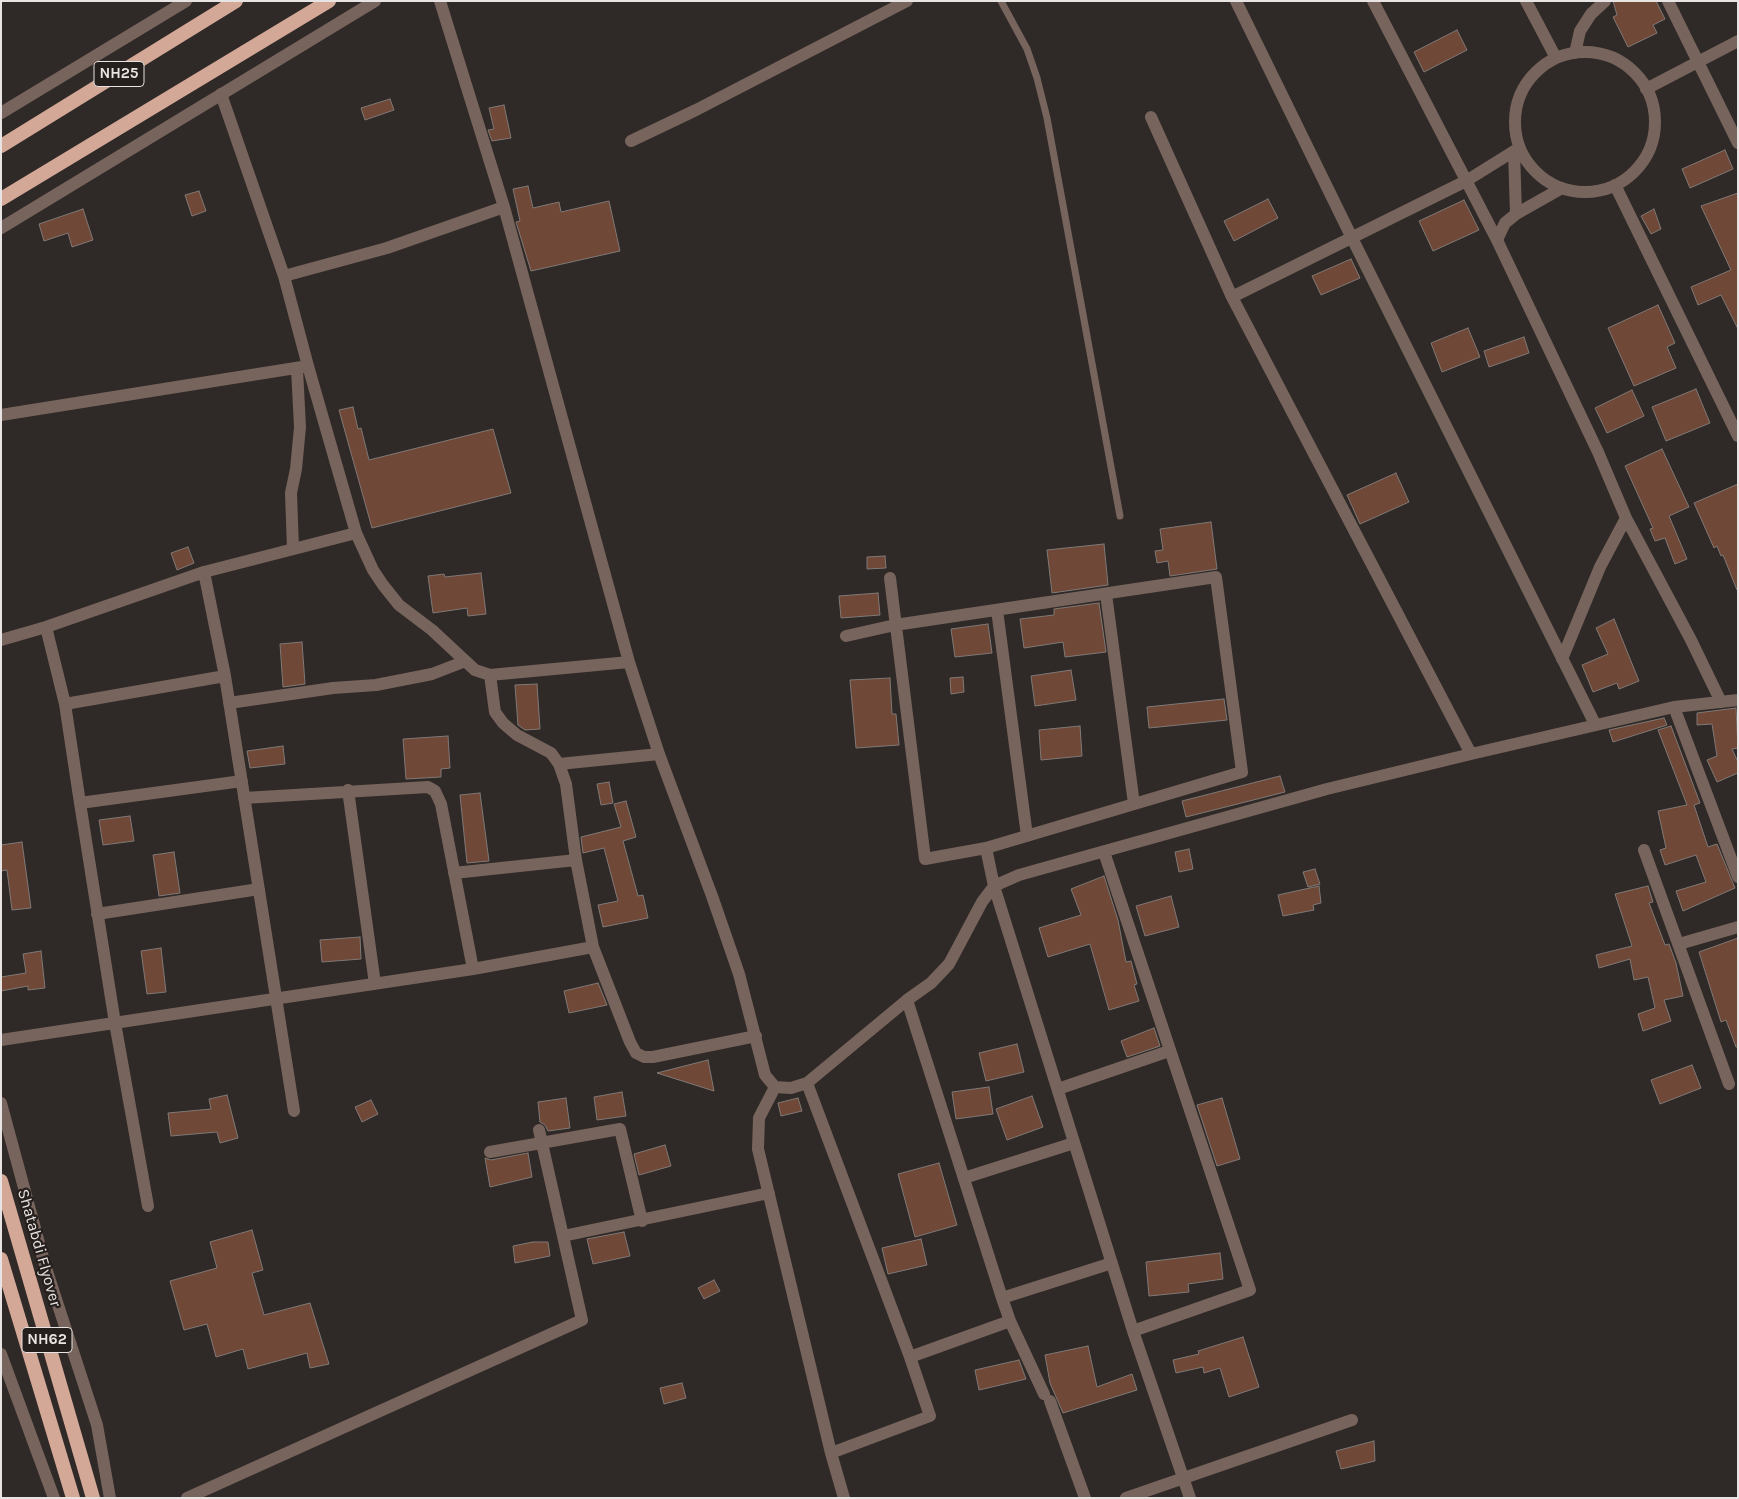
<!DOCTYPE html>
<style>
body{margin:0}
#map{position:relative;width:1739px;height:1499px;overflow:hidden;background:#2f2927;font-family:Karla,sans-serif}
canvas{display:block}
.frame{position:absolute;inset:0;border:2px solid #e8e4e3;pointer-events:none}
</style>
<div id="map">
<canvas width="1739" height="1499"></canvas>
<div class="frame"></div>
</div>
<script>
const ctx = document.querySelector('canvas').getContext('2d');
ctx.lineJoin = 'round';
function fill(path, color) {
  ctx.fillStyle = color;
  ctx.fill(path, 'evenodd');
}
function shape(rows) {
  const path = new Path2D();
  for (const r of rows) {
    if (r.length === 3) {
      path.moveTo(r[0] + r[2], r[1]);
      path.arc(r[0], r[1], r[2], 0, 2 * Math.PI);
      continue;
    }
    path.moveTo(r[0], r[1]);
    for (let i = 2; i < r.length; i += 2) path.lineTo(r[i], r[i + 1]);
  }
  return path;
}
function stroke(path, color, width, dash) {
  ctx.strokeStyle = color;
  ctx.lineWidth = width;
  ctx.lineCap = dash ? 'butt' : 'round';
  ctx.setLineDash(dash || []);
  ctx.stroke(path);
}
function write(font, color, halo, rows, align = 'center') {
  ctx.font = font + ' Karla,sans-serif';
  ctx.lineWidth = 4.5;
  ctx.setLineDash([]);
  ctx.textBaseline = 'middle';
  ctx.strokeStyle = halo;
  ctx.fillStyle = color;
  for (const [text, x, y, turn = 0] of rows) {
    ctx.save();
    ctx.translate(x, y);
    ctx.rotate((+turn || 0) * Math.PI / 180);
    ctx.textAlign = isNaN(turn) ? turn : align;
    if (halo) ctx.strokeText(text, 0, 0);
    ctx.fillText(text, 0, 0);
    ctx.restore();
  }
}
const building = shape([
 [1613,1,1656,1,1665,19,1653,25,1657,33,1628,47,1613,17,1617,15,1613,1],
 [1457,30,1467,50,1424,72,1414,52,1457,30],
 [390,99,394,110,365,120,361,108,390,99],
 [504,105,511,138,492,141,488,130,494,129,489,108,504,105],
 [1725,150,1733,169,1690,188,1682,169,1725,150],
 [528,186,533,208,559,202,561,212,609,201,620,251,531,271,516,222,520,221,513,189,528,186],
 [199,191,206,211,192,216,185,195,199,191],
 [1738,193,1738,329,1721,295,1698,305,1691,287,1731,270,1701,206,1738,193],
 [1268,199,1278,218,1234,241,1224,221,1268,199],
 [1464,200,1479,230,1433,251,1419,221,1464,200],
 [83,209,93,240,72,247,68,233,44,241,39,224,83,209],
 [1654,209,1661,229,1651,234,1641,216,1654,209],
 [1351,259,1360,278,1321,295,1312,276,1351,259],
 [1658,305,1675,343,1667,347,1676,368,1634,386,1608,328,1658,305],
 [1468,328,1480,357,1442,372,1431,343,1468,328],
 [1524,337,1529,353,1489,367,1484,351,1524,337],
 [1696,389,1710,423,1666,441,1652,407,1696,389],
 [1632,390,1644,416,1607,433,1595,408,1632,390],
 [353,407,358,429,361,428,369,460,493,429,511,493,372,528,339,410,353,407],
 [1662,449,1689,507,1669,516,1687,559,1675,564,1665,538,1655,541,1650,529,1653,528,1625,466,1662,449],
 [1396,473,1409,502,1360,524,1347,495,1396,473],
 [1738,484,1738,590,1737,590,1723,555,1721,556,1717,546,1714,548,1694,503,1738,484],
 [1211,522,1217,569,1170,576,1168,561,1157,563,1155,551,1163,550,1160,529,1211,522],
 [1104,544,1108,585,1052,593,1047,550,1104,544],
 [188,547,194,563,177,570,171,553,188,547],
 [885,556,886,568,867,569,867,557,885,556],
 [481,573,486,614,468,616,467,608,433,613,428,576,444,574,445,577,481,573],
 [878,593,880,615,841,618,839,596,878,593],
 [1099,603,1106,652,1065,657,1063,642,1024,648,1020,619,1054,615,1054,609,1099,603],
 [1614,619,1639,681,1619,689,1617,683,1593,692,1582,665,1608,654,1596,628,1614,619],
 [988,624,992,653,955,657,951,629,988,624],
 [302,642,305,684,283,687,280,644,302,642],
 [1071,670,1076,700,1035,706,1031,676,1071,670],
 [963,677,964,692,951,694,950,678,963,677],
 [890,678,892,714,896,714,899,745,856,748,850,680,890,678],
 [537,684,540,729,525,730,518,725,515,685,537,684],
 [1224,699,1227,720,1149,728,1147,707,1224,699],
 [1736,708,1738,748,1732,749,1738,762,1738,773,1717,782,1707,760,1717,756,1712,724,1697,725,1697,713,1736,708],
 [1664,718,1667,725,1613,742,1609,730,1664,718],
 [1080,726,1082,756,1041,760,1039,730,1080,726],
 [1671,726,1700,803,1694,805,1708,847,1717,844,1735,888,1683,911,1676,891,1706,882,1696,855,1665,865,1660,850,1666,848,1658,811,1687,805,1658,730,1671,726],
 [448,736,450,768,441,769,441,777,406,779,403,739,448,736],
 [283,746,285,764,250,768,247,751,283,746],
 [1280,776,1285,792,1186,817,1182,801,1280,776],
 [609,782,613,803,601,805,597,784,609,782],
 [480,793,489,861,467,863,460,795,480,793],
 [626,801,636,837,623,841,638,896,643,895,648,918,603,927,598,905,618,901,604,848,583,853,581,837,621,827,614,804,626,801],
 [130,816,134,841,103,845,99,820,130,816],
 [22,842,31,908,12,910,7,870,1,871,1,845,22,842],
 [1189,849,1193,869,1179,872,1175,852,1189,849],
 [174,852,180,893,159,896,153,855,174,852],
 [1315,869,1320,884,1308,887,1303,872,1315,869],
 [1104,876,1118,920,1126,962,1131,961,1137,984,1134,985,1139,1001,1109,1010,1090,944,1048,957,1039,928,1081,915,1071,889,1104,876],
 [1319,886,1321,903,1313,905,1314,910,1283,916,1278,895,1319,886],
 [1648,886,1653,902,1649,903,1665,945,1669,944,1676,963,1683,996,1664,1000,1671,1021,1643,1031,1638,1014,1655,1008,1648,977,1634,980,1630,959,1599,968,1596,955,1632,946,1615,894,1648,886],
 [1171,896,1179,927,1145,936,1136,906,1171,896],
 [360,937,361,959,322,962,320,940,360,937],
 [1738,938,1738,1047,1736,1047,1726,1020,1721,1022,1699,952,1738,938],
 [161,948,166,992,147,994,141,951,161,948],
 [41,951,45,988,28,990,28,986,1,991,1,977,26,973,23,954,41,951],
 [598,983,607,1005,569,1013,564,991,598,983],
 [1154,1028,1160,1046,1127,1057,1121,1041,1154,1028],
 [1017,1044,1024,1072,986,1081,979,1053,1017,1044],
 [708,1060,714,1091,657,1073,708,1060],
 [1692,1065,1701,1088,1660,1104,1651,1080,1692,1065],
 [989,1087,993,1114,956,1119,952,1092,989,1087],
 [622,1092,626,1116,597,1120,594,1097,622,1092],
 [227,1095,238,1138,220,1143,217,1132,171,1136,168,1113,211,1109,209,1099,227,1095],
 [1032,1096,1043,1127,1007,1140,996,1109,1032,1096],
 [566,1098,570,1128,548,1131,545,1125,540,1122,538,1102,566,1098],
 [798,1098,802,1111,781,1116,778,1103,798,1098],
 [1222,1098,1240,1159,1217,1166,1197,1105,1222,1098],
 [371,1100,378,1114,362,1122,355,1107,371,1100],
 [665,1145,671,1166,639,1175,634,1154,665,1145],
 [528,1153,532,1177,490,1187,485,1158,491,1160,528,1153],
 [939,1163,957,1225,915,1237,898,1174,939,1163],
 [252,1230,263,1270,252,1273,264,1315,310,1303,329,1364,310,1368,307,1353,248,1369,243,1349,216,1357,207,1324,184,1330,170,1281,217,1268,210,1242,252,1230],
 [624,1232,630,1256,593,1264,587,1239,624,1232],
 [921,1239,927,1265,888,1274,882,1248,921,1239],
 [533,1242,548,1242,550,1256,515,1263,513,1246,533,1242],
 [1220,1253,1223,1279,1188,1284,1189,1292,1149,1296,1146,1262,1220,1253],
 [714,1280,720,1291,704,1299,698,1288,714,1280],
 [1243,1337,1259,1387,1229,1397,1220,1368,1204,1373,1203,1367,1176,1373,1173,1360,1199,1354,1198,1351,1243,1337],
 [1088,1346,1097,1387,1132,1374,1137,1390,1063,1413,1050,1383,1045,1355,1088,1346],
 [1019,1360,1026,1379,979,1390,975,1370,1019,1360],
 [682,1383,686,1398,664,1404,660,1388,682,1383],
 [1374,1441,1375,1461,1341,1469,1336,1451,1374,1441]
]);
const service = shape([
 [1001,1,1027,49,1037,78,1047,118,1120,516]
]);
const minor = shape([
 [440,1,504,207,629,662,659,754,712,896,739,974,765,1075,775,1087,791,1088,807,1083,907,1000,931,983,949,964,982,902,994,886,1019,875,1327,789,1471,754],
 [1236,1,1351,236,1595,724],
 [1373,1,1497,240,1598,452,1626,518,1691,640,1721,702],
 [1526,1,1556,58],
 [1668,1,1738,143],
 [1585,122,70],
 [1575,53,1580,31,1591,14,1605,1],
 [1646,89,1738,41],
 [221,94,284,276,308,366,356,533,373,570,383,585,399,605,432,630,475,670,490,675,629,662],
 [1151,117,1232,297,1471,754,1674,707],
 [631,141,696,110,907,1],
 [1514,151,1516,214],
 [1615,185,1738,436],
 [1497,240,1505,223,1516,214,1562,188],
 [284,276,387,248,504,207],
 [1232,297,1466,181,1519,148],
 [1,415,308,366],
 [293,549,291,493,296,469,300,427,297,369],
 [204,572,225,676,294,1111],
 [890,578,925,859,986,848,994,886,1133,1331,1190,1498],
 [1106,594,1134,804],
 [997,610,1027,836],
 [46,627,65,704,80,803],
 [846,636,895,625,1216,577,1242,772,986,848],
 [1,640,46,627,204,572,356,533],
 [1562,659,1600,567,1626,518],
 [490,675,495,712,503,723,517,735,551,753,559,764,566,784,576,860,593,947,630,1042,636,1053,644,1057,653,1057,756,1036],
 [1738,700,1674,707,1738,877],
 [229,703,333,688,376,685,432,674,463,662],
 [65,704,225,676],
 [559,764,659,754],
 [348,790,375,984],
 [244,798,428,787,435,791,441,804,473,969],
 [1644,850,1729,1084],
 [1104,852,1250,1290,1133,1331],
 [454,873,576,860],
 [97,914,259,889],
 [1679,944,1738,927],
 [907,1000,1002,1298],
 [1,1040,473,969,593,947],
 [807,1083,910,1357],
 [775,1087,759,1118,758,1149,831,1453,844,1498],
 [1058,1089,1169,1051],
 [490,1152,620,1129,642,1221],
 [964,1178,1074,1143],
 [148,1206,115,1023,80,803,242,781],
 [563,1236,769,1193],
 [1044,1394,1010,1321,1002,1298,1112,1263],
 [1050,1401,1085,1498],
 [831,1453,930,1416,910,1357,1010,1321],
 [187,1498,582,1320,539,1130],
 [1126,1498,1352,1420]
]);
const tertiary = shape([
 [1,113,186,1],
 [1,228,375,1],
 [1,1103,45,1265,97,1425,110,1498],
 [1,1354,54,1498]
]);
const trunk = shape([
 [1,146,236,1],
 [1,199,329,1],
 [1,1181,93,1498],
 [1,1259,73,1498]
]);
const shields = [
 [119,74,50],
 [47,1340,50]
];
const shieldNames = [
 ["NH25",119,74],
 ["NH62",47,1340]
];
const streetNames = [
 ["Shatabdi Flyover",39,1248,74]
];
fill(building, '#704837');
stroke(building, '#807976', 1);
stroke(service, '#77645c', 7);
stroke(minor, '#77645c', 12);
stroke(tertiary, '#77645c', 12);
stroke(trunk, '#d4a897', 14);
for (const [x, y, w] of shields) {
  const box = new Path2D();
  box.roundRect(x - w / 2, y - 12.5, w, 25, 4);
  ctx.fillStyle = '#251f1d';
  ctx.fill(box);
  stroke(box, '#e8e4e3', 1);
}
write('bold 15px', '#e8e4e3', null, shieldNames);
write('16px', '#e8e4e3', '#251f1d', streetNames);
</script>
